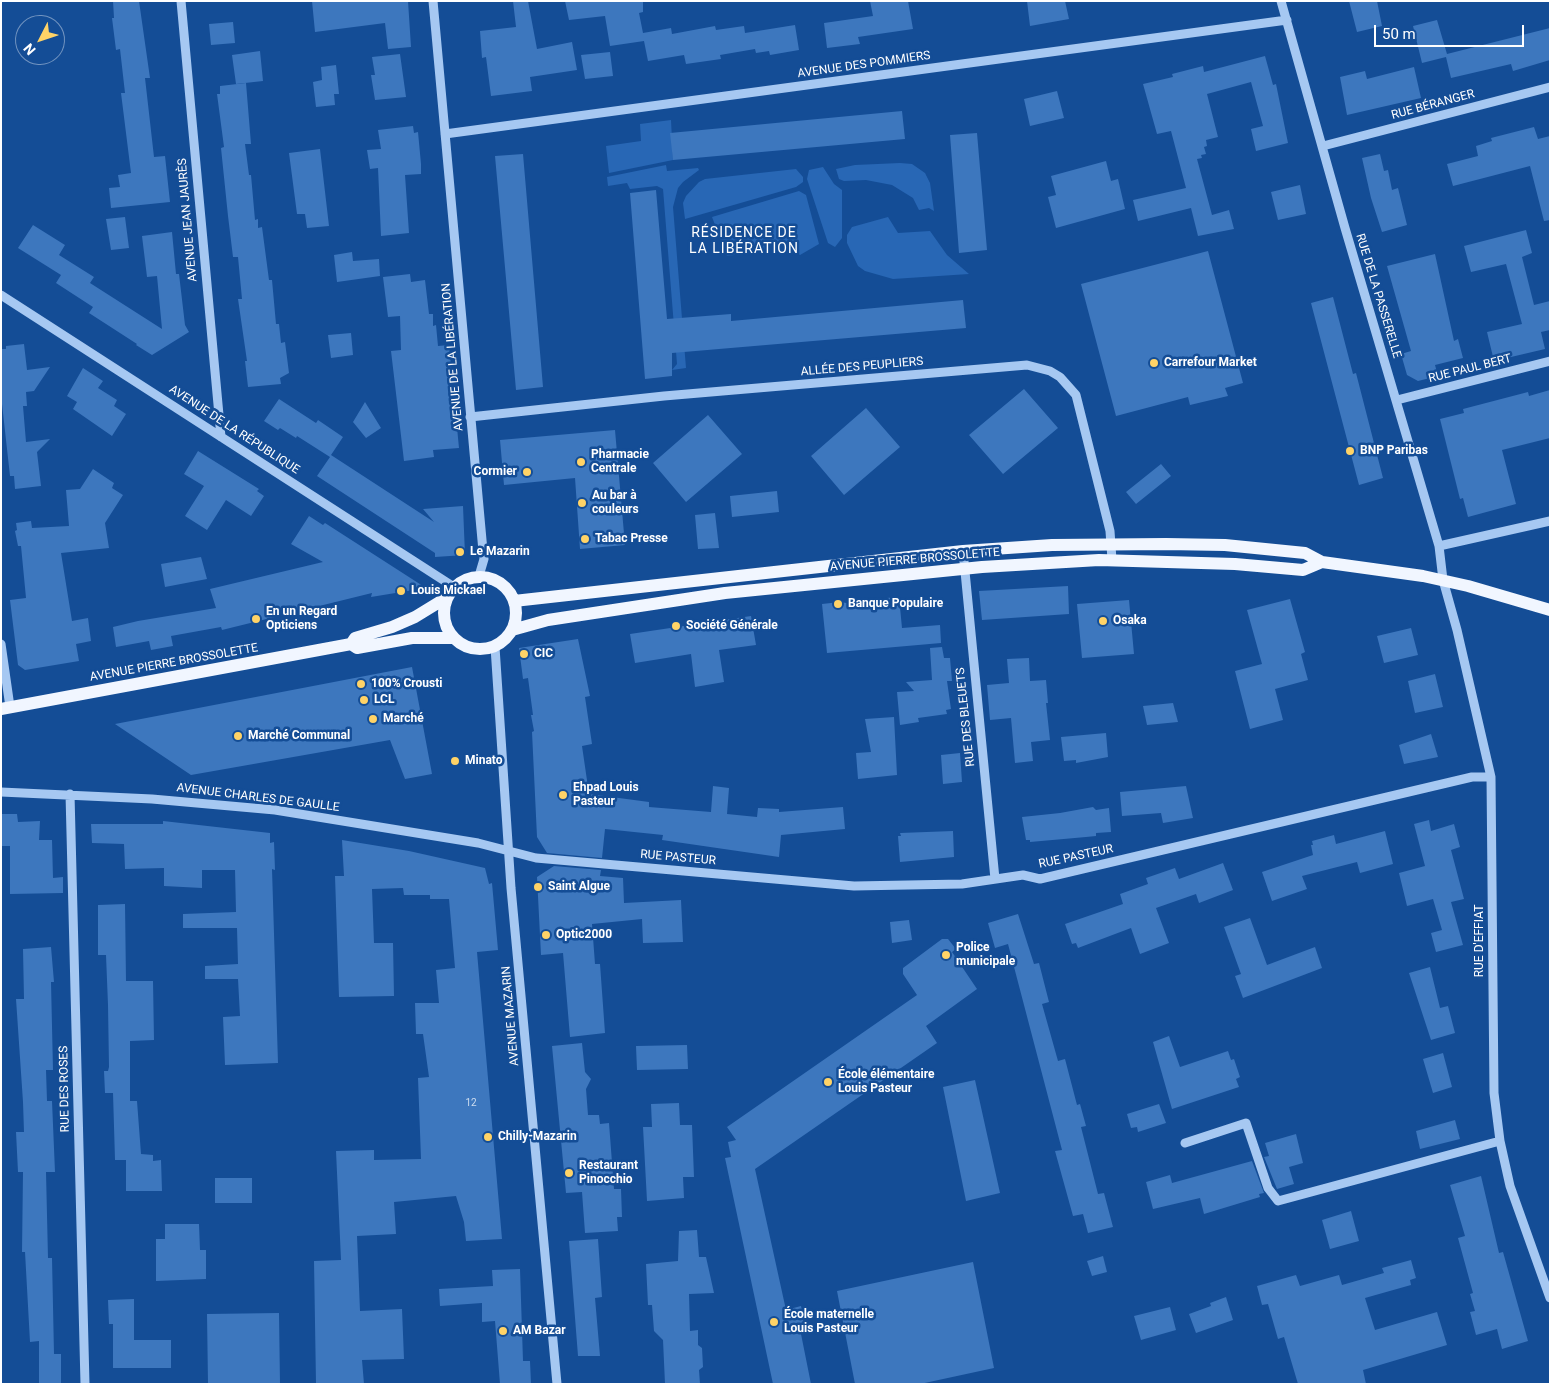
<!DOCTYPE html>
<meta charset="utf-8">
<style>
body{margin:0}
#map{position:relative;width:1551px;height:1385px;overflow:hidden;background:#144d96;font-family:Roboto,sans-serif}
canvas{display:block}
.frame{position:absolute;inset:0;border:2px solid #fff;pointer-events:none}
.north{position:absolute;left:15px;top:15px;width:50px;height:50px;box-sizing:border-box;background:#144d96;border:1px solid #7294c0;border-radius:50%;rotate:229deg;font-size:14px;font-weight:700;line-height:20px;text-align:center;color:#fff}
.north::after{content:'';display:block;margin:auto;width:18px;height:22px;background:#ffd367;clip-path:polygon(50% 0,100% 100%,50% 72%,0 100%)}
.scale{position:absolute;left:1374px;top:25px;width:150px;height:22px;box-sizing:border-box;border:2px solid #fff;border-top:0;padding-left:6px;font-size:15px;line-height:18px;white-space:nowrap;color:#fff;-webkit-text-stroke:4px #144d96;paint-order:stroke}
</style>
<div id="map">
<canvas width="1551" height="1385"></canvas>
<div class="frame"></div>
<div class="north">N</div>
<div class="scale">50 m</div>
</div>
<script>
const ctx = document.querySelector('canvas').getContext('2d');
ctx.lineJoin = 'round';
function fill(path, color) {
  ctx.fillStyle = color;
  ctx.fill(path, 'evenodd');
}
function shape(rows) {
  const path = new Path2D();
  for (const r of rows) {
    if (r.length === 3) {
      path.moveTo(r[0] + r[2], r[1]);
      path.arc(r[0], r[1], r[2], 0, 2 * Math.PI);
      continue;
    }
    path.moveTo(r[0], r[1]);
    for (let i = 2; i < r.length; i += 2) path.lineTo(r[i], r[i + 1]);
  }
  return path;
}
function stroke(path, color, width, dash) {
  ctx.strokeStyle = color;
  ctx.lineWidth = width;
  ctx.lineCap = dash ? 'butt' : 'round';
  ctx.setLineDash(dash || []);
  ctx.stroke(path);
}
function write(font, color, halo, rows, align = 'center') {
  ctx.font = font + ' Roboto,sans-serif';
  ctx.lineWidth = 5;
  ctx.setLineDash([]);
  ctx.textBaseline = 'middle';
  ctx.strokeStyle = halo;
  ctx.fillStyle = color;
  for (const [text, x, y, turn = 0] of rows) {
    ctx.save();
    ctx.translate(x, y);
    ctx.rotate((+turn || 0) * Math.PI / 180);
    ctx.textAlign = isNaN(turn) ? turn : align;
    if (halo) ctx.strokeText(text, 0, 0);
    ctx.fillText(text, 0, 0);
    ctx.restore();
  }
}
const green = shape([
 [671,120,673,160,609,173,606,146,641,141,640,124],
 [900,163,912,164,925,173,930,183,934,211,929,208,919,210,913,198,892,185,866,180,844,181,839,179,836,169,855,165],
 [666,165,667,171,698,168,699,170,683,182,678,188,673,207,686,368,672,370,677,364,663,189,657,186,630,189,627,183,608,186,607,177],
 [823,167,834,184,842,190,842,238,835,247,828,243,807,179,809,170],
 [796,169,803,177,803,182,796,187,685,219,683,203,686,196,699,182,705,179],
 [799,191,806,195,819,244,800,255,789,245,783,243,767,247,763,251,727,256,712,217],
 [888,217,898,233,930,231,947,255,969,274,893,279,865,271,858,266,847,243,847,235,852,227]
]);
const building = shape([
 [113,1,139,1,150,78,145,78,154,157,165,156,170,202,111,208,109,188,120,187,118,175,131,173,121,93,125,93,120,49,116,50,112,18,114,18],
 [312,1,408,1,411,47,388,49,385,23,315,32],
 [513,1,528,1,537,49,572,42,577,70,530,77,532,91,491,96,486,57,482,58,480,31,516,27],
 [565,1,643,1,643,12,639,13,643,33,671,28,672,34,715,26,716,30,744,26,745,33,795,25,799,50,770,55,769,51,756,53,755,49,720,55,721,59,686,64,684,55,648,61,644,41,610,46,605,16,569,20],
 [870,1,908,1,913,29,858,37,860,44,827,48,824,23,873,16],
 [1027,1,1065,1,1069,19,1030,26],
 [1349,1,1377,1,1382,26,1357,32],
 [1437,20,1447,54,1550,28,1550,60,1513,71,1511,64,1451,78,1446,57,1422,63,1413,26],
 [233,22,235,43,211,45,209,24],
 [260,51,263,81,236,84,232,55],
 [610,52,613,76,585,79,581,55],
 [400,54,406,97,375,100,371,75,375,75,372,57],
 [1265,56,1273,85,1276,84,1288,143,1256,151,1251,129,1263,126,1251,82,1207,94,1218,137,1206,140,1207,146,1204,147,1206,154,1201,155,1202,158,1197,159,1212,215,1229,210,1234,229,1198,236,1191,208,1138,221,1133,200,1186,188,1171,131,1157,134,1143,84,1173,77,1172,74,1203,66,1204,72],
 [336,65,339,94,334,94,335,105,316,107,313,82,322,80,321,67],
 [1414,67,1421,98,1347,115,1340,77,1365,71,1367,79],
 [246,83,251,144,245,144,249,175,251,175,255,220,258,219,258,228,262,227,269,280,272,280,276,324,279,324,281,343,285,342,289,373,280,378,281,384,248,387,245,361,247,361,238,299,242,299,238,257,233,257,228,216,221,148,224,147,217,94,220,94,220,86],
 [1057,91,1064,118,1030,126,1024,99],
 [902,111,905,139,673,160,670,133],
 [413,126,414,133,418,132,421,164,421,174,405,175,409,233,381,236,378,168,370,169,367,150,381,149,378,130],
 [1534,127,1538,139,1550,136,1550,220,1544,221,1530,166,1453,186,1447,164,1478,156,1476,146,1492,141,1491,138],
 [977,133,987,250,959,253,950,135],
 [320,149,329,226,307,228,305,214,297,214,289,153],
 [523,154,543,387,516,390,495,156],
 [1380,154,1384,171,1388,170,1392,190,1398,188,1407,225,1382,232,1371,198,1362,158],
 [1106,161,1111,181,1118,179,1125,209,1056,228,1048,197,1056,195,1051,176],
 [1300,185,1306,214,1278,220,1271,192],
 [656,190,667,319,731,314,731,321,963,300,966,328,672,353,672,376,645,379,630,193],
 [125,217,129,248,111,250,106,219],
 [33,225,65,245,59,255,94,277,90,283,162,329,157,276,147,277,142,236,172,232,176,274,179,274,185,325,189,332,152,355,136,345,137,344,89,313,93,307,56,283,61,275,18,248],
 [1526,230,1532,253,1522,257,1534,305,1550,301,1550,330,1541,332,1545,349,1494,361,1487,332,1522,324,1506,264,1471,272,1464,246],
 [1208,251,1243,383,1225,388,1228,396,1190,405,1188,397,1116,416,1081,284],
 [352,252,353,261,379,259,380,276,337,282,334,255],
 [1435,254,1454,341,1458,339,1463,358,1435,365,1438,376,1418,381,1407,375,1401,354,1411,351,1387,266],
 [410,274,411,282,425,280,429,314,433,314,433,326,436,325,438,346,449,345,459,448,433,450,434,457,404,461,391,351,401,350,400,316,388,317,383,277],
 [1333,297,1353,374,1356,373,1383,478,1359,485,1311,303],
 [351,333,353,355,331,358,328,335],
 [24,344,27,370,50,367,34,391,26,392,27,406,23,406,26,442,50,439,37,452,41,486,15,489,14,476,10,476,1,395,1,349,6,349,6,346],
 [83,368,103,381,98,388,117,400,114,406,126,414,112,436,73,409,77,402,67,396],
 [1024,389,1058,428,1003,474,969,435],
 [1550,390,1550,438,1502,450,1516,504,1468,517,1463,498,1460,499,1440,419,1464,413,1463,409,1528,392,1529,396],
 [279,399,316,423,318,420,343,437,331,455,434,522,423,509,463,506,465,555,435,557,435,553,317,476,330,457,297,436,296,438,280,428,278,430,264,421],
 [365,402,381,428,366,438,353,422],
 [866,408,900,447,844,495,811,456],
 [708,415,742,454,686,502,653,463],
 [615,430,625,545,580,549,575,478,504,485,500,440],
 [198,451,259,489,257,491,264,496,251,516,226,500,207,530,185,516,204,486,184,474],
 [1161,464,1171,476,1136,504,1126,492],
 [93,469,114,483,112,488,123,495,105,523,109,548,61,553,72,621,88,618,91,641,76,644,79,661,25,670,18,665,10,600,26,598,21,546,18,546,15,531,17,530,16,523,31,521,32,528,69,526,66,490,80,489],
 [777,491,779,512,732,517,730,496],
 [715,513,719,548,698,549,695,515],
 [309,516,323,525,325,523,426,588,371,597,372,593,222,630,221,627,171,636,173,646,151,650,149,641,116,647,113,627,138,621,216,608,210,589,323,562,291,544],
 [201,557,207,579,165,587,161,564],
 [1068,586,1069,614,982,620,979,591],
 [899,597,902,628,940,625,941,643,827,653,822,604,840,602,860,605,862,600],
 [1290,599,1305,652,1301,654,1308,680,1275,689,1283,720,1250,729,1235,671,1262,664,1247,610],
 [1129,600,1134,654,1082,658,1077,604],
 [751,616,756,645,719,650,724,682,695,687,691,654,635,663,630,634],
 [1411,628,1418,655,1384,663,1377,636],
 [578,639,590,696,585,697,592,744,582,746,589,794,649,802,649,807,711,812,713,786,729,788,727,814,757,817,758,808,779,809,779,812,843,807,845,829,781,835,779,857,662,840,663,835,605,829,602,858,547,853,537,837,532,732,534,731,531,715,533,715,528,678,523,679,519,648],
 [942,647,944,658,950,658,952,681,947,681,951,709,946,710,947,714,918,718,919,722,900,725,897,692,914,691,906,682,932,680,930,648],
 [1029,658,1030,681,1046,680,1048,703,1046,703,1050,740,1031,742,1033,761,1015,763,1011,718,990,720,987,685,1009,683,1007,659],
 [412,667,432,774,405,779,390,740,191,775,115,724],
 [1435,674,1443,707,1415,713,1408,681],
 [1173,703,1178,722,1147,725,1143,706],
 [894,717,897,775,858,779,856,753,871,752,865,719],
 [1106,733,1108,757,1076,763,1076,760,1064,761,1061,737],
 [1431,734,1438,757,1404,764,1399,745],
 [960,753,962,782,943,784,941,755],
 [1186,786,1193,818,1163,823,1161,813,1122,816,1120,792],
 [1093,807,1096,810,1109,808,1111,832,1096,833,1096,836,1086,837,1030,842,1030,840,1026,840,1022,817,1060,813],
 [1,814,17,814,18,822,40,821,39,840,52,840,53,878,63,877,63,893,10,894,10,846,1,846],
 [1429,820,1431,831,1454,824,1460,847,1451,850,1464,899,1451,902,1463,945,1436,952,1431,933,1442,930,1433,899,1407,906,1399,873,1425,866,1414,824],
 [163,821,270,833,270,843,274,842,275,870,272,869,278,1063,225,1065,223,1017,240,1016,238,979,205,979,205,966,238,964,237,928,183,928,183,914,236,912,235,870,202,870,202,888,164,886,164,868,125,869,124,844,92,843,91,824,163,824],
 [953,831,954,857,900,862,898,836,901,836,900,833],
 [1385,831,1393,864,1360,873,1357,862,1302,876,1307,889,1272,901,1262,872,1313,855,1311,845,1313,845,1312,841,1334,835,1336,844],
 [342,840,409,851,485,868,489,884,492,883,498,950,477,952,502,1239,466,1241,464,1222,456,1196,394,1202,396,1234,357,1236,360,1311,402,1309,404,1359,362,1360,364,1384,316,1384,314,1261,341,1260,336,1151,374,1150,374,1160,421,1159,418,1078,429,1077,423,1034,416,1034,415,1003,439,1003,436,970,455,968,449,899,430,899,430,895,404,895,403,888,372,889,374,943,393,943,394,996,339,997,335,876,344,876],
 [1223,863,1233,890,1199,903,1196,894,1156,908,1169,943,1140,954,1131,928,1078,948,1076,943,1072,944,1065,924,1123,904,1120,894,1148,884,1146,878,1175,868,1179,879],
 [554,866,601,870,600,876,623,878,624,903,681,900,683,942,643,943,642,919,592,924,595,964,600,964,605,1033,570,1037,563,953,541,955,537,877],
 [125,904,126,981,153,981,154,1040,130,1041,130,1101,137,1101,141,1154,153,1155,153,1161,161,1160,162,1191,126,1191,126,1160,115,1160,113,1093,105,1093,104,1071,108,1071,109,1067,108,1005,106,955,98,955,98,905],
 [1018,914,1034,964,1039,963,1049,1002,1042,1004,1058,1061,1065,1059,1077,1105,1080,1104,1086,1126,1081,1127,1098,1194,1104,1193,1113,1227,1088,1233,1083,1214,1073,1216,1055,1151,1062,1150,1008,944,995,948,988,923],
 [1250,918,1267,965,1315,947,1322,968,1243,998,1235,976,1241,974,1224,927],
 [909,920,912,940,892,943,890,922],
 [942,939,948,939,956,949,952,952,977,989,926,1026,937,1043,755,1169,786,1310,801,1306,806,1333,801,1334,811,1384,773,1384,725,1158,731,1157,728,1142,736,1140,727,1127,917,995,903,974,903,968],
 [51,947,54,982,51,982,53,1070,46,1070,47,1101,52,1101,55,1172,46,1172,48,1258,52,1258,54,1354,61,1354,61,1384,39,1384,39,1341,30,1342,25,1252,22,1252,23,1172,18,1172,16,1132,24,1132,23,1102,16,999,24,999,23,949],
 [1430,967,1440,1008,1448,1006,1455,1033,1431,1040,1409,973],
 [1169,1036,1180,1067,1228,1051,1231,1060,1234,1059,1240,1077,1236,1079,1239,1087,1172,1109,1153,1042],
 [582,1043,585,1072,591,1079,586,1089,588,1115,599,1115,600,1124,609,1123,614,1189,621,1189,622,1217,617,1217,618,1231,585,1233,582,1192,566,1193,552,1046],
 [687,1045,688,1069,637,1070,636,1046],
 [1443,1053,1452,1087,1433,1093,1423,1059],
 [975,1080,1000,1193,966,1201,943,1087],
 [679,1103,680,1125,692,1125,694,1177,683,1177,684,1198,647,1201,643,1127,652,1127,651,1104],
 [1159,1104,1166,1123,1138,1132,1137,1127,1131,1128,1127,1114],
 [1455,1120,1460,1139,1420,1149,1416,1131],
 [1296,1134,1303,1163,1289,1167,1294,1184,1277,1189,1264,1157,1269,1156,1265,1143],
 [1252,1161,1264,1193,1259,1194,1260,1197,1204,1214,1200,1198,1153,1209,1146,1182,1170,1175,1172,1183],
 [1481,1176,1499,1253,1503,1252,1528,1341,1502,1349,1497,1329,1476,1335,1470,1312,1475,1311,1470,1294,1473,1293,1458,1238,1465,1236,1450,1185],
 [215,1178,252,1178,252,1203,215,1203],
 [1351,1211,1359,1241,1330,1249,1322,1220],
 [165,1224,199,1224,200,1250,206,1250,206,1279,156,1281,156,1239,165,1239],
 [697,1230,699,1257,706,1257,714,1293,689,1294,690,1331,698,1330,698,1345,702,1348,703,1367,699,1370,700,1384,665,1384,663,1340,654,1331,652,1305,648,1305,646,1264,678,1261,679,1231],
 [598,1239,602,1297,595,1298,600,1356,578,1356,569,1241],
 [1103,1256,1107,1272,1092,1276,1087,1261],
 [1411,1260,1416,1278,1410,1280,1411,1285,1365,1298,1375,1330,1437,1312,1447,1345,1363,1370,1366,1384,1298,1384,1284,1337,1278,1339,1268,1304,1262,1305,1257,1286,1296,1275,1300,1286,1339,1275,1342,1285,1384,1273,1382,1268],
 [973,1262,994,1368,920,1384,855,1384,837,1291],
 [520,1269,523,1361,530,1361,531,1384,500,1384,495,1321,482,1322,482,1303,440,1306,439,1289,493,1286,492,1270],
 [1226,1297,1233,1320,1196,1333,1189,1314,1211,1306,1210,1303],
 [134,1299,134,1340,171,1340,171,1368,113,1368,113,1324,109,1324,108,1300],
 [1170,1307,1176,1330,1141,1340,1134,1316],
 [279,1313,280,1384,208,1384,207,1314]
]);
const minor = shape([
 [181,1,221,437],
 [433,1,483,551,484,559,479,576],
 [1281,1,1345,228,1439,546,1443,580,1457,630,1491,777,1494,1093,1500,1141,1510,1186,1550,1298],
 [445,134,1287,20],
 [1323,146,1550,87],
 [1,295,454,587],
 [1397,400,1550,361],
 [470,417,664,396,1027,365,1050,371,1060,377,1076,395,1110,531,1112,560],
 [1439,546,1550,521],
 [963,551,995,879],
 [1,644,10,707],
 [495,647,511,888,557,1384],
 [1,792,152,799,275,810,478,843,536,858,854,886,962,884,1023,875,1040,879,1472,777,1491,777],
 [70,794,85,1384],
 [1185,1143,1246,1123,1268,1188,1278,1201,1500,1141]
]);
const major = shape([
 [480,613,36],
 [514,601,963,551,1052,545,1166,544,1225,545,1305,553,1322,562,1423,576,1468,586,1550,610],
 [512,630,548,620,725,593,982,567,1099,560,1235,564,1303,570,1322,562],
 [351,644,357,648,412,638,452,638],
 [1,709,351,644,355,638,392,627,415,617,446,598]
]);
const markers = [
 [1154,363,5,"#ffd367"],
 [1350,451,5,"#ffd367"],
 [581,462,5,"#ffd367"],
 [527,472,5,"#ffd367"],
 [582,503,5,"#ffd367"],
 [585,539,5,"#ffd367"],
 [460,552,5,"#ffd367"],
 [401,591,5,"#ffd367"],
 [838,604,5,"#ffd367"],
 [256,619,5,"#ffd367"],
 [1103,621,5,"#ffd367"],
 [676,626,5,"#ffd367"],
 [524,654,5,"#ffd367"],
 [361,684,5,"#ffd367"],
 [364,700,5,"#ffd367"],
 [373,719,5,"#ffd367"],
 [238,736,5,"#ffd367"],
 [455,761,5,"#ffd367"],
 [563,795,5,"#ffd367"],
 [538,887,5,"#ffd367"],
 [546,935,5,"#ffd367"],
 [946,955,5,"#ffd367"],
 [828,1082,5,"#ffd367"],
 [488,1137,5,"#ffd367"],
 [569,1173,5,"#ffd367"],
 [774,1322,5,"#ffd367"],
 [503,1331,5,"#ffd367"]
];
const numberNames = [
 ["12",471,1103]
];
const streetNames = [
 ["AVENUE DES POMMIERS",864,65,-8],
 ["RUE BÉRANGER",1433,105,-15],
 ["AVENUE JEAN JAURÈS",188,220,-95],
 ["RUE DE LA PASSERELLE",1378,296,73],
 ["AVENUE DE LA LIBÉRATION",453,357,-95],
 ["ALLÉE DES PEUPLIERS",862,367,-5],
 ["RUE PAUL BERT",1470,369,-14],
 ["AVENUE DE LA RÉPUBLIQUE",234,430,33],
 ["AVENUE PIERRE BROSSOLETTE",915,560,-5],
 ["AVENUE PIERRE BROSSOLETTE",174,663,-10],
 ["RUE DES BLEUETS",966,717,-96],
 ["AVENUE CHARLES DE GAULLE",258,798,7],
 ["RUE PASTEUR",1076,857,-12],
 ["RUE PASTEUR",678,858,5],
 ["RUE D'EFFIAT",1480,941,-90],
 ["AVENUE MAZARIN",511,1016,-95],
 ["RUE DES ROSES",65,1089,-91]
];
const poiNames = [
 ["Carrefour Market",1164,363],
 ["BNP Paribas",1360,451],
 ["Pharmacie",591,455],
 ["Centrale",591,469],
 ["Cormier",517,472,"right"],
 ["Au bar à",592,496],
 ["couleurs",592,510],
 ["Tabac Presse",595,539],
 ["Le Mazarin",470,552],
 ["Louis Mickael",411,591],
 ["Banque Populaire",848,604],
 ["En un Regard",266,612],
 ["Opticiens",266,626],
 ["Osaka",1113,621],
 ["Société Générale",686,626],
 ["CIC",534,654],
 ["100% Crousti",371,684],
 ["LCL",374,700],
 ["Marché",383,719],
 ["Marché Communal",248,736],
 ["Minato",465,761],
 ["Ehpad Louis",573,788],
 ["Pasteur",573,802],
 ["Saint Algue",548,887],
 ["Optic2000",556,935],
 ["Police",956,948],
 ["municipale",956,962],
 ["École élémentaire",838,1075],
 ["Louis Pasteur",838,1089],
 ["Chilly-Mazarin",498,1137],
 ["Restaurant",579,1166],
 ["Pinocchio",579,1180],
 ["École maternelle",784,1315],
 ["Louis Pasteur",784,1329],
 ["AM Bazar",513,1331]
];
const neighbourhoodNames = [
 ["RÉSIDENCE DE",744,233],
 ["LA LIBÉRATION",744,249]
];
fill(green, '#2867b5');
fill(building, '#3d77be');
stroke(minor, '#a6c8f2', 9);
stroke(major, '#f1f6ff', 12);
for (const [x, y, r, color] of markers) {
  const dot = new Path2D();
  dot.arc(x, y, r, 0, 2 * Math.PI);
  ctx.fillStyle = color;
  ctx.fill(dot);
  stroke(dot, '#144d96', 2);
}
write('10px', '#ceddef', null, numberNames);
write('12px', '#fff', '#144d96', streetNames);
write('bold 12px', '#fff', '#144d96', poiNames, 'left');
ctx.letterSpacing = '1px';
write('14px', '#fff', '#144d96', neighbourhoodNames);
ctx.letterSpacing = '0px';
</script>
